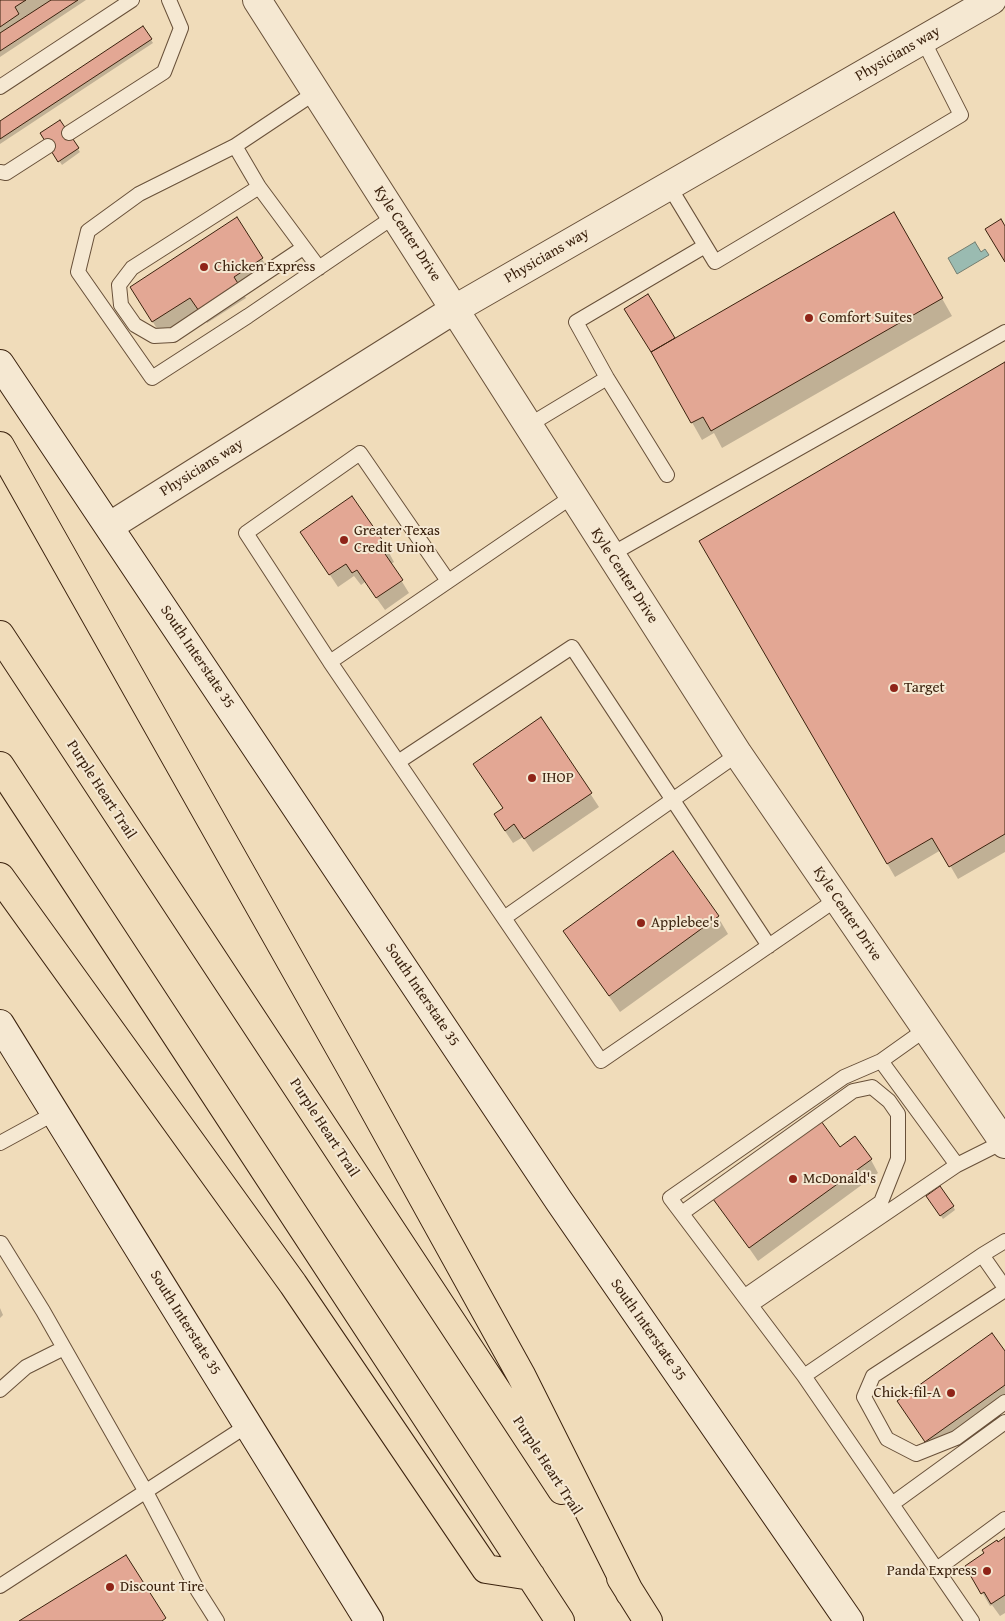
<!DOCTYPE html>
<style>
body{margin:0}
canvas{display:block;background:#f0dcba}
</style>
<canvas width="1005" height="1621"></canvas>
<script>
const ctx = document.querySelector('canvas').getContext('2d');
ctx.lineJoin = 'round';
function fill(path, color) {
  ctx.fillStyle = color;
  ctx.fill(path, 'evenodd');
}
function shape(rows) {
  const path = new Path2D();
  for (const r of rows) {
    path.moveTo(r[0], r[1]);
    for (let i = 2; i < r.length; i += 2) path.lineTo(r[i], r[i + 1]);
  }
  return path;
}
function stroke(path, color, width, dash) {
  ctx.strokeStyle = color;
  ctx.lineWidth = width;
  ctx.lineCap = dash ? 'butt' : 'round';
  ctx.setLineDash(dash || []);
  ctx.stroke(path);
}
function write(font, color, halo, rows, align = 'center') {
  ctx.font = font + ' "Gentium Book Plus",serif';
  ctx.lineWidth = 4;
  ctx.setLineDash([]);
  ctx.textBaseline = 'middle';
  ctx.strokeStyle = halo;
  ctx.fillStyle = color;
  for (const [text, x, y, turn = 0] of rows) {
    ctx.save();
    ctx.translate(x, y);
    ctx.rotate((+turn || 0) * Math.PI / 180);
    ctx.textAlign = isNaN(turn) ? turn : align;
    if (halo) ctx.strokeText(text, 0, 0);
    ctx.fillText(text, 0, 0);
    ctx.restore();
  }
}
const water = shape([
 [975,242,981,252,985,249,989,255,957,274,948,258,975,242]
]);
const shadow = shape([
 [0,0,86,0,0,57],
 [143,27,153,43,0,144,0,122],
 [60,121,80,152,62,165,41,134],
 [894,214,952,316,722,448,714,433,702,440,654,355,626,309,647,296,674,340],
 [262,259,270,272,241,290,246,298,207,323,199,310,161,335,139,300],
 [1005,363,1005,852,958,879,941,850,895,877,701,542],
 [352,498,387,549,394,562,391,564,409,593,385,610,365,582,361,585,354,576,338,587,302,533],
 [541,719,599,807,533,852,523,837,513,843,503,828,504,809,482,777],
 [673,853,718,917,728,934,620,1012,575,948,565,931],
 [840,1149,871,1160,878,1173,758,1261,715,1199],
 [930,1200,953,1206,955,1210,943,1219],
 [0,1308,3,1315,0,1318],
 [1005,1354,1005,1403,934,1454,899,1402],
 [1005,1539,1005,1613,1000,1616,992,1605,990,1606,967,1566]
]);
const building = shape([
 [0,0,26,0,15,7,19,14,0,27,0,0],
 [51,0,78,0,0,51,0,33,51,0],
 [143,26,152,39,0,139,0,121,143,26],
 [60,120,79,148,58,162,40,133,60,120],
 [894,212,943,298,711,431,703,417,691,423,651,352,894,212],
 [237,217,263,258,234,277,239,285,199,311,190,298,152,322,130,287,237,217],
 [1001,219,1005,226,1005,262,985,229,1001,219],
 [648,294,675,338,651,352,624,309,648,294],
 [1005,362,1005,834,949,867,932,838,887,864,699,541,1005,362],
 [352,496,388,548,383,551,403,580,376,598,357,570,352,573,346,564,329,575,300,532,352,496],
 [541,717,592,793,524,839,514,824,505,831,494,814,503,808,473,764,541,717],
 [673,851,719,916,609,996,563,931,673,851],
 [821,1121,840,1147,855,1136,872,1159,749,1248,713,1199,821,1121],
 [940,1186,954,1206,940,1216,926,1196,940,1186],
 [992,1333,1005,1351,1005,1385,925,1442,897,1401,992,1333],
 [1005,1537,1005,1595,991,1604,984,1592,981,1594,965,1566,984,1553,982,1550,997,1540,998,1542,1005,1537],
 [126,1555,166,1618,162,1621,19,1621,126,1555]
]);
const lane = shape([
 [0,87,132,0],
 [316,92,235,146,139,194,88,231,78,272,152,378,248,316,395,216],
 [69,133,164,72,181,28,169,0],
 [235,146,259,187,319,268],
 [0,172,6,173,48,146],
 [669,186,715,262,961,115,923,40],
 [259,187,132,268,119,285,121,305,135,325,154,336,173,335,303,248],
 [529,425,607,378],
 [667,475,607,378,576,322,705,246],
 [573,496,330,662,601,1061,837,899],
 [610,555,1005,332],
 [330,662,246,533,360,453,448,581],
 [398,762,572,647,769,946],
 [504,918,738,754],
 [881,1061,957,1165,1003,1142],
 [0,1143,55,1113],
 [682,1213,853,1091,872,1087,889,1101,898,1114,898,1159,881,1202,745,1296],
 [1,1243,43,1311,146,1492,198,1591,217,1621],
 [982,1255,1005,1241],
 [1005,1290,873,1376,864,1397,887,1439,916,1454,956,1438,1005,1402],
 [751,1305,957,1165],
 [804,1376,670,1198,844,1077,881,1061,926,1029],
 [0,1390,26,1367,64,1348],
 [892,1504,1005,1422],
 [937,1569,1005,1519],
 [0,1586,248,1425],
 [972,1621,804,1376,982,1255,1005,1288]
]);
const street = shape([
 [257,0,738,754,1005,1144],
 [110,526,455,309,992,0]
]);
const secondary = shape([
 [0,364,559,1201,849,1621],
 [0,1024,369,1621]
]);
const highway = shape([
 [0,446,355,1075,521,1375,630,1593],
 [0,635,562,1490],
 [0,766,560,1621],
 [0,877,293,1284,486,1569,531,1576],
 [621,1578,648,1621]
]);
const markers = [
 [204,267,5,"#8f2418"],
 [809,318,5,"#8f2418"],
 [344,540,5,"#8f2418"],
 [894,688,5,"#8f2418"],
 [532,778,5,"#8f2418"],
 [641,923,5,"#8f2418"],
 [793,1179,5,"#8f2418"],
 [951,1393,5,"#8f2418"],
 [987,1571,5,"#8f2418"],
 [110,1587,5,"#8f2418"]
];
const streetNames = [
 ["Physicians way",898,54,-30],
 ["Kyle Center Drive",407,234,57],
 ["Physicians way",547,256,-30],
 ["Physicians way",202,468,-32],
 ["Kyle Center Drive",624,576,57],
 ["South Interstate 35",197,657,56],
 ["Purple Heart Trail",101,790,57],
 ["Kyle Center Drive",847,914,56],
 ["South Interstate 35",422,995,56],
 ["Purple Heart Trail",324,1128,57],
 ["South Interstate 35",185,1323,58],
 ["South Interstate 35",648,1330,55],
 ["Purple Heart Trail",547,1466,57]
];
const poiNames = [
 ["Chicken Express",214,267],
 ["Comfort Suites",819,318],
 ["Greater Texas",354,531],
 ["Credit Union",354,548],
 ["Target",904,688],
 ["IHOP",542,778],
 ["Applebee's",651,923],
 ["McDonald's",803,1179],
 ["Chick-fil-A",941,1393,"right"],
 ["Panda Express",977,1571,"right"],
 ["Discount Tire",120,1587]
];
fill(water, '#9abbb1');
stroke(water, '#747e70', 1);
fill(shadow, '#0003');
fill(building, '#e3a794');
stroke(building, '#3b220e', 1);
stroke(lane, '#685039', 16);
stroke(street, '#685039', 30);
stroke(secondary, '#3b220e', 30);
stroke(highway, '#3b220e', 30);
stroke(lane, '#f5e8d2', 14);
stroke(street, '#f5e8d2', 28);
stroke(secondary, '#f5e8d2', 28);
stroke(highway, '#f0dcba', 28);
for (const [x, y, r, color] of markers) {
  const dot = new Path2D();
  dot.arc(x, y, r, 0, 2 * Math.PI);
  ctx.fillStyle = color;
  ctx.fill(dot);
  stroke(dot, '#f5e8d2', 2);
}
write('15px', '#3b220e', '#f5e8d2', streetNames);
write('15px', '#3b220e', '#f5e8d2', poiNames, 'left');
</script>
